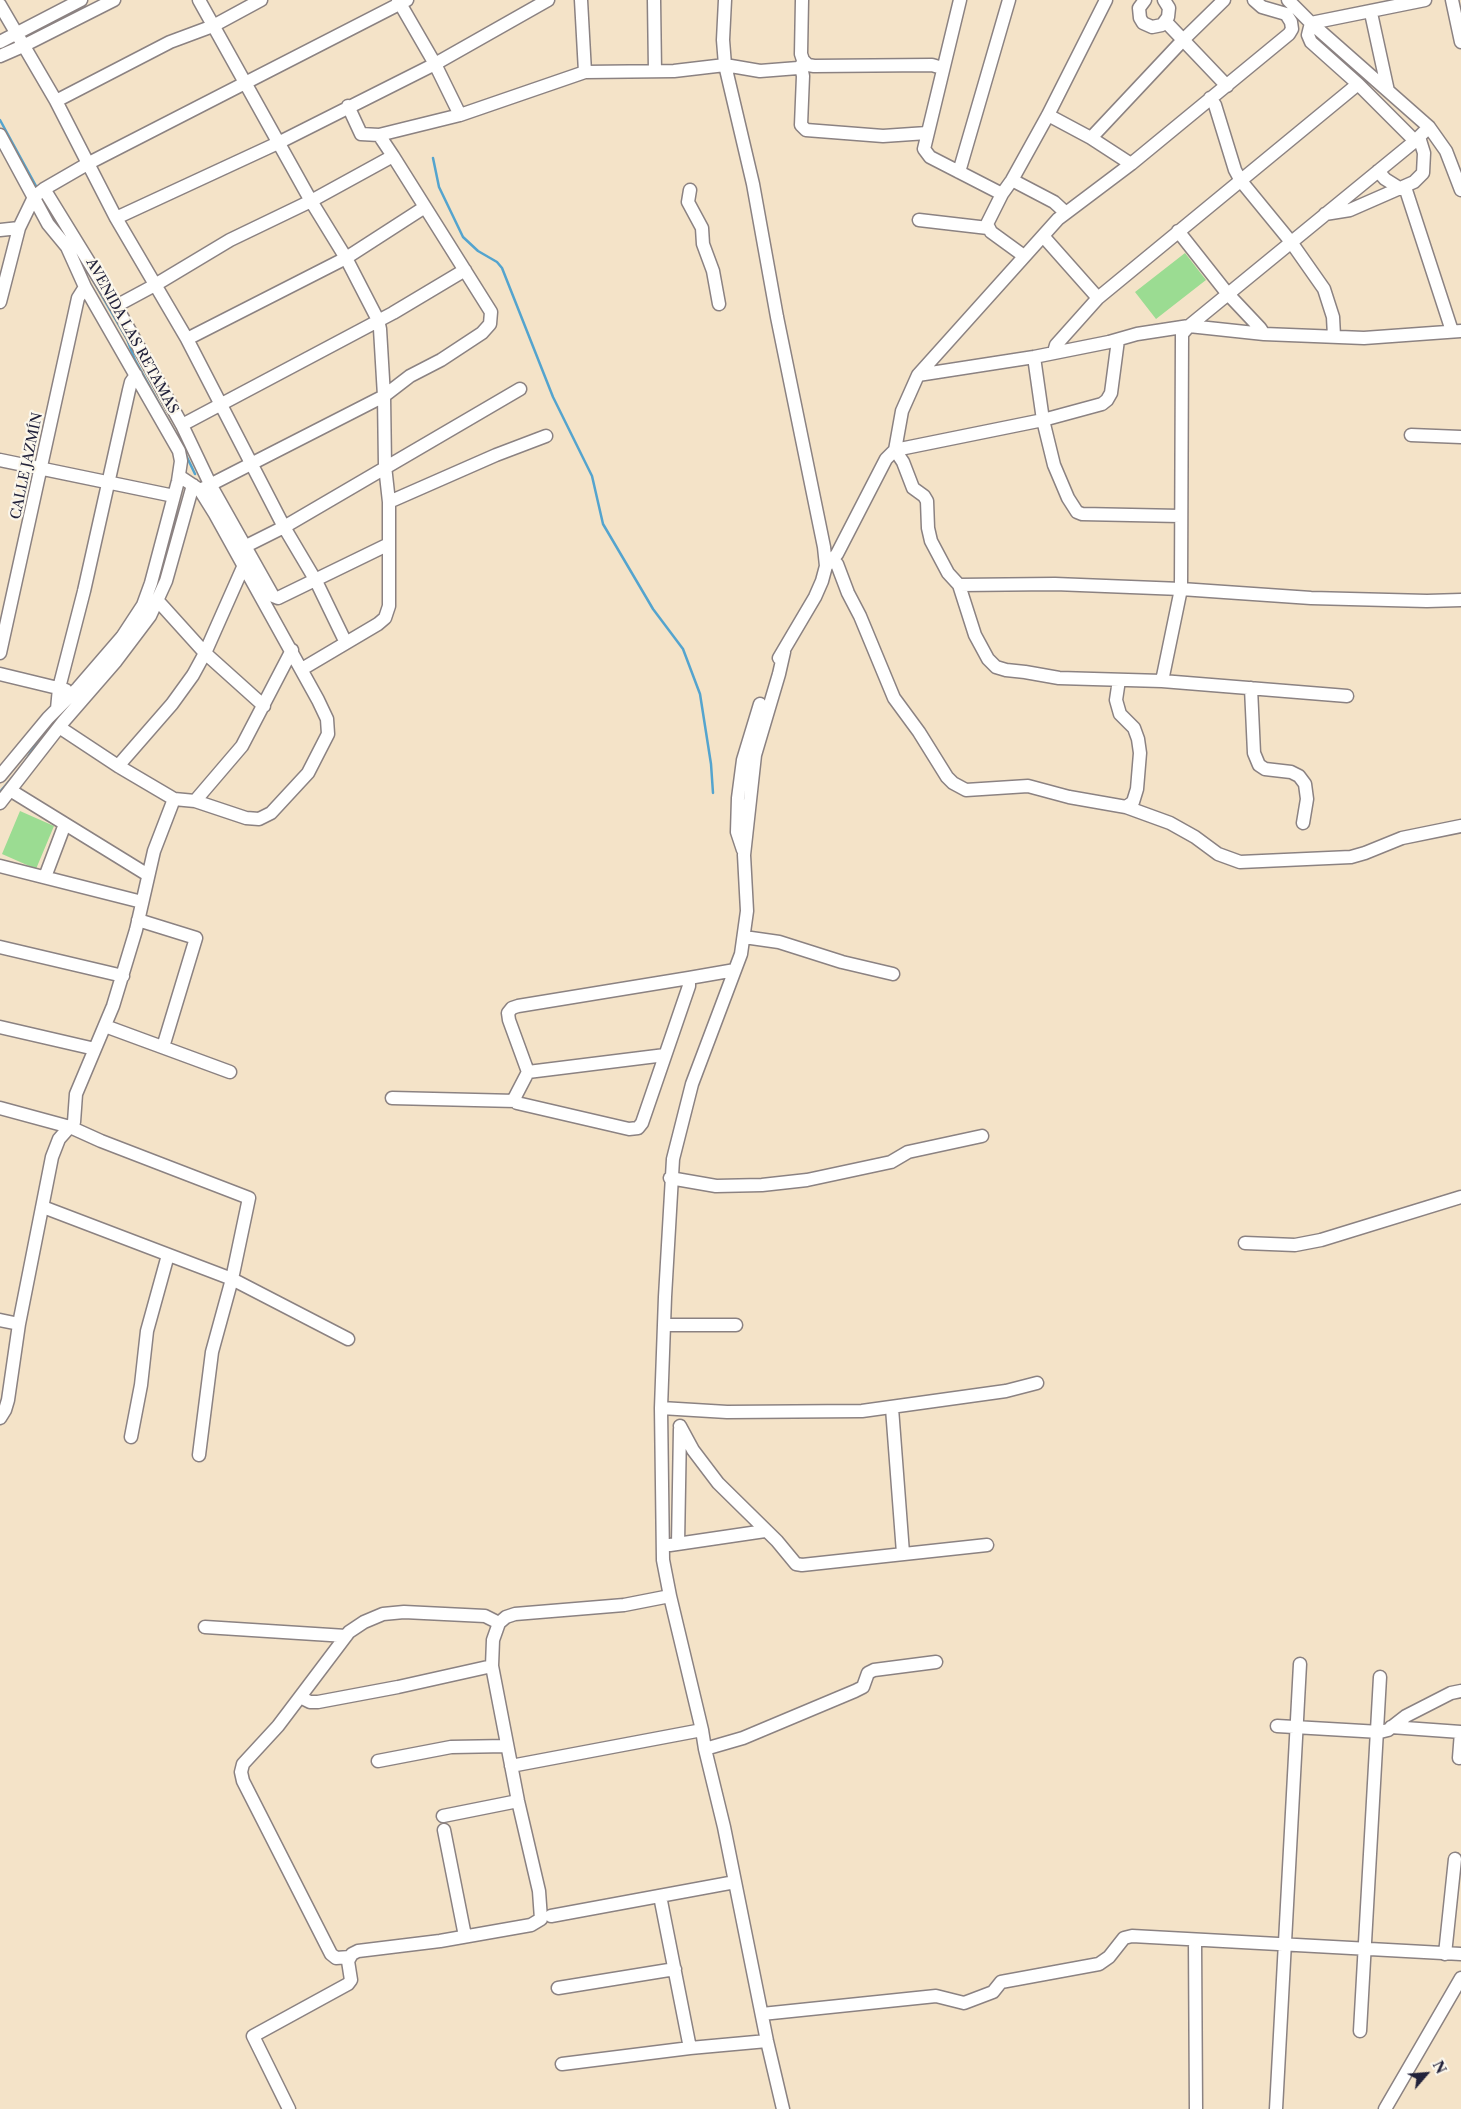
<!DOCTYPE html>
<meta charset="utf-8">
<style>
body{margin:0}
#map{position:relative;width:1461px;height:2109px;overflow:hidden;background:#f4e3c8;font-family:"Libre Caslon Text",serif}
canvas{display:block}
.north{position:absolute;left:1401px;top:2049px;width:50px;height:50px;-webkit-text-stroke:4px #fbf7ec;paint-order:stroke;rotate:63deg;font-size:14px;font-weight:700;line-height:20px;text-align:center;color:#22223b}
.north::after{content:'';display:block;margin:auto;width:18px;height:22px;background:#22223b;clip-path:polygon(50% 0,100% 100%,50% 72%,0 100%)}
</style>
<div id="map">
<canvas width="1461" height="2109"></canvas>
<div class="north">N</div>
</div>
<script>
const ctx = document.querySelector('canvas').getContext('2d');
ctx.lineJoin = 'round';
function fill(path, color) {
  ctx.fillStyle = color;
  ctx.fill(path, 'evenodd');
}
function shape(rows) {
  const path = new Path2D();
  for (const r of rows) {
    path.moveTo(r[0], r[1]);
    for (let i = 2; i < r.length; i += 2) path.lineTo(r[i], r[i + 1]);
  }
  return path;
}
function stroke(path, color, width, dash) {
  ctx.strokeStyle = color;
  ctx.lineWidth = width;
  ctx.lineCap = dash ? 'butt' : 'round';
  ctx.setLineDash(dash || []);
  ctx.stroke(path);
}
function write(font, color, halo, rows, align = 'center') {
  ctx.font = font + ' "Libre Caslon Text",serif';
  ctx.lineWidth = 4.5;
  ctx.setLineDash([]);
  ctx.textBaseline = 'middle';
  ctx.strokeStyle = halo;
  ctx.fillStyle = color;
  for (const [text, x, y, turn = 0] of rows) {
    ctx.save();
    ctx.translate(x, y);
    ctx.rotate((+turn || 0) * Math.PI / 180);
    ctx.textAlign = isNaN(turn) ? turn : align;
    if (halo) ctx.strokeText(text, 0, 0);
    ctx.fillText(text, 0, 0);
    ctx.restore();
  }
}
const green = shape([
 [1185,253,1206,280,1156,319,1135,292],
 [20,811,54,826,36,869,2,854]
]);
const stream = shape([
 [0,120,36,186],
 [433,158,439,187,463,237,478,251,497,262,502,268,553,397,592,476,603,524,653,609,683,649,700,694,711,764,713,793],
 [86,268,127,339,135,360,176,434],
 [185,453,195,474],
 [155,591,161,575],
 [25,762,39,739],
 [0,792,12,778]
]);
const minor = shape([
 [199,0,311,201,346,258,378,320,380,329,384,396,385,466,389,502,389,606,385,618,378,624,302,669],
 [398,0,435,64,460,115],
 [581,0,585,72],
 [654,0,655,71],
 [725,0,723,40,725,65,753,184,777,317,824,547,826,566,822,581,815,597,779,658],
 [802,0,801,54,803,60,808,65,814,66,932,65,942,68],
 [960,0,924,149,930,157,1002,194],
 [1145,0,1139,8,1140,18,1143,23,1152,27,1162,25,1168,17,1169,8,1164,0],
 [1288,0,1311,23,1429,127,1446,151,1461,190],
 [1452,0,1461,42],
 [0,5,56,101,116,218,187,339,284,527,316,581,346,643],
 [1371,13,1388,91],
 [1166,22,1227,86],
 [0,42,81,0],
 [0,56,23,46,114,0],
 [801,67,803,76,801,125,806,130,883,136,927,133],
 [1210,98,1215,105,1235,170,1241,181,1291,242,1324,289,1333,317,1334,336],
 [56,101,170,42,213,26,261,0],
 [1048,115,1091,138,1131,164],
 [0,135,48,224,67,247,85,287,179,451,181,461,178,481,151,583,143,605,122,637,78,688,48,718,0,776],
 [379,135,460,115,585,72,674,71,725,65,760,71,798,68,805,63],
 [1091,138,1183,40,1224,0],
 [1415,141,1358,84,1311,42,1308,35,1311,23,1425,0],
 [1378,171,1385,179,1401,189],
 [959,172,1009,0],
 [1012,180,1054,202,1066,213],
 [1405,187,1452,331],
 [44,189,116,306,182,425,211,486,273,596,278,598,389,544],
 [690,190,688,202,702,228,703,244,713,271,719,304],
 [1325,214,1350,210,1414,182,1423,173,1424,153,1419,137],
 [116,218,278,143,435,64,548,0],
 [919,220,988,228],
 [0,230,19,228],
 [1178,231,1227,293,1260,328,1264,334],
 [1043,236,1098,298],
 [1024,256,991,232,987,224,1002,194,1012,180,1048,115,1106,0],
 [0,302,19,228,34,197,44,189,89,163,407,0],
 [116,306,155,285,230,240,311,201,393,156],
 [187,339,346,258,425,207],
 [1118,340,1111,393,1107,400,1102,404,1043,420,895,450,903,462,913,488,924,496,927,501,928,528,931,541,948,573,959,585,975,635,988,659,996,667,1006,670,1025,672,1059,678,1162,681,1347,696],
 [1054,352,1056,345,1098,298,1358,84],
 [1034,357,1043,420,1054,465,1068,498,1077,512,1082,514,1180,516],
 [918,375,1058,219,1131,164,1289,34,1292,29,1291,22,1286,14,1262,7,1254,0],
 [182,425,393,313,465,270],
 [1411,435,1461,437],
 [0,460,174,496],
 [200,490,384,396,410,376,441,360,482,333,490,324,491,312,393,156,379,135,361,134,348,106],
 [389,502,496,455,546,436],
 [246,546,284,527,520,389],
 [832,560,837,554,886,459,895,450,902,411,918,375,1034,357,1109,342,1137,334,1189,326,1415,141,1429,127],
 [826,566,832,560,837,564,848,593,860,616,894,698,919,732,947,777,953,783,966,790,1028,786,1069,797,1126,807,1170,823,1195,837,1218,854,1240,862,1351,857,1365,853,1402,838,1461,826],
 [959,585,1055,584,1181,589,1311,598,1427,601,1461,600],
 [158,601,205,653,264,706],
 [0,653,78,298,85,287],
 [0,674,66,690],
 [1119,680,1116,700,1120,714,1134,728,1138,739,1140,753,1137,789,1133,802,1126,807],
 [1162,681,1181,589,1182,334,1189,326,1264,334,1364,338,1461,331],
 [1251,688,1254,753,1259,765,1265,769,1291,772,1299,776,1305,784,1307,799,1303,823],
 [57,709,59,688,84,591,129,390,131,382,136,375],
 [59,727,118,766,174,799,195,801,246,818,259,819,271,813,308,773,328,734,327,719,318,700,215,514,200,490,179,476],
 [118,766,172,704,193,675,205,653,244,565],
 [10,790,148,875],
 [195,801,242,746,292,650],
 [0,803,63,722,116,661,150,616,166,581,193,485],
 [743,850,737,832,738,798,743,760,760,704],
 [0,866,142,902],
 [45,877,65,824],
 [138,920,196,938,163,1047],
 [744,937,779,942,842,962,893,974],
 [0,947,123,976],
 [689,978,689,986,642,1123,638,1128,629,1129,517,1103,515,1097,528,1072,509,1020,508,1013,512,1008,518,1006,689,978,735,970],
 [105,1026,230,1072],
 [0,1027,95,1049],
 [528,1072,665,1055],
 [392,1098,516,1101],
 [0,1108,70,1127,101,1141,249,1198,232,1279,212,1352,199,1455],
 [670,1178,716,1186,762,1185,807,1180,891,1162,908,1152,982,1136],
 [43,1207,232,1279,348,1339],
 [1245,1243,1295,1245,1321,1240,1461,1197],
 [0,1320,19,1324],
 [664,1325,736,1325],
 [661,1408,727,1412,862,1411,1006,1391,1037,1383],
 [892,1408,903,1553],
 [0,1418,5,1410,8,1400,19,1324,52,1157,59,1139,74,1122,76,1094,113,1006,136,930,154,851,174,799],
 [680,1426,693,1450,718,1483,777,1541,796,1564,802,1565,987,1545],
 [131,1437,141,1385,147,1331,168,1255],
 [678,1544,680,1429],
 [670,1545,765,1531],
 [205,1627,346,1636],
 [300,1697,310,1702,318,1702,398,1687,492,1666],
 [1277,1726,1380,1732,1388,1730,1406,1716,1451,1693,1461,1691],
 [1391,1727,1461,1732],
 [705,1749,743,1738,855,1691,863,1687,868,1673,874,1670,936,1662],
 [1459,1758,1461,1732],
 [378,1761,451,1747,507,1746],
 [511,1766,702,1730],
 [443,1816,518,1801],
 [444,1830,465,1936],
 [660,1896,690,2048],
 [551,1916,735,1882],
 [1195,1940,1196,2109],
 [1445,1954,1455,1859],
 [350,1957,336,1958,331,1954,243,1781,241,1772,243,1764,278,1726,349,1632,364,1622,383,1614,404,1612,485,1616,499,1623],
 [558,1988,675,1969],
 [762,2014,936,1996,964,2003,993,1992,1001,1982,1099,1964,1109,1957,1124,1938,1132,1936,1461,1954],
 [1360,2031,1380,1677],
 [562,2064,690,2048,767,2041],
 [289,2109,253,2036,348,1984,351,1980,348,1961,352,1954,358,1951,440,1941,531,1925,541,1919,539,1891,518,1801,492,1666,493,1640,499,1623,506,1617,515,1614,624,1605,670,1596],
 [783,2109,767,2041,724,1827,705,1749,702,1730,670,1596,663,1560,661,1408,665,1297,673,1159,692,1084,741,954,747,911,744,855,755,755,779,674,784,652],
 [1276,2109,1300,1664],
 [1385,2109,1461,1978]
]);
const streetNames = [
 ["AVENIDA LAS RETAMAS",132,336,61],
 ["CALLE JAZMÍN",27,466,-78]
];
fill(green, '#9bdc92');
stroke(stream, '#54a4ce', 2.5);
stroke(minor, '#8b8282', 15);
stroke(minor, '#fff', 12);
write('14px', '#22223b', '#fbf7ec', streetNames);
</script>
